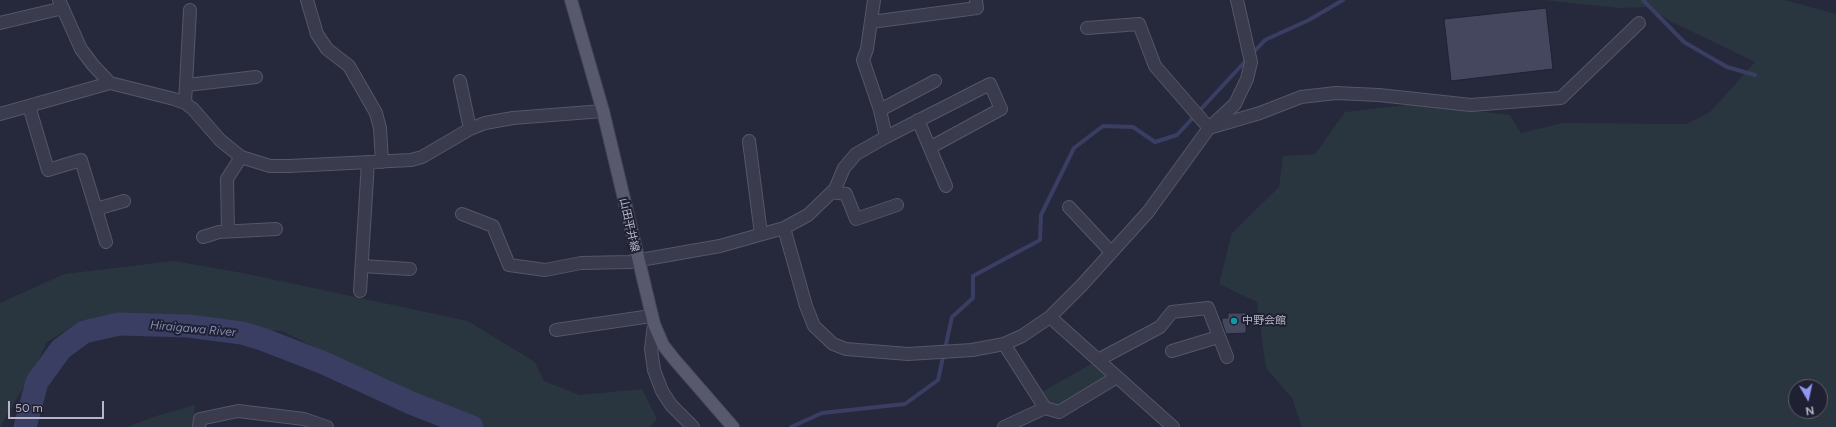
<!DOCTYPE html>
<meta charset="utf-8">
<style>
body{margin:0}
#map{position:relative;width:1836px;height:427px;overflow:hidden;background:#26283c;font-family:Figtree,sans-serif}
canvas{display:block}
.north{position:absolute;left:1788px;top:379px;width:40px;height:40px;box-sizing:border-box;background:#1f2032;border:1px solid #5b5c6e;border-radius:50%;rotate:171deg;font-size:11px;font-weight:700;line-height:16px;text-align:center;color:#b6b6c8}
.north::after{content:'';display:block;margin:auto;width:14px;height:18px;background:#9196f1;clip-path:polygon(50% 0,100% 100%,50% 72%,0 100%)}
.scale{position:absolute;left:8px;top:401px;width:96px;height:18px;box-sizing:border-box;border:2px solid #b6b6c8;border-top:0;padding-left:5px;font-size:12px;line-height:14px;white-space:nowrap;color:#b6b6c8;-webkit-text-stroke:3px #1f2032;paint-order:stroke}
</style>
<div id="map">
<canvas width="1836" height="427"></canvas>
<div class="north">N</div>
<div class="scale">50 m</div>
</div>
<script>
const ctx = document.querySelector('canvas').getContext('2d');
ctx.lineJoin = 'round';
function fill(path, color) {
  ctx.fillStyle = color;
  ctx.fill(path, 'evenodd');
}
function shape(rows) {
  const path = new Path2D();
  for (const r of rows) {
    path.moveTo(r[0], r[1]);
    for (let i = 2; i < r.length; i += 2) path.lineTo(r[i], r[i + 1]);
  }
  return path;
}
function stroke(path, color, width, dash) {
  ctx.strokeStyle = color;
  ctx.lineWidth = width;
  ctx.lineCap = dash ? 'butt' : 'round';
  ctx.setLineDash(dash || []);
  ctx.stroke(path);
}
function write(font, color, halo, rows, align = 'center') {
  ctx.font = font + ' Figtree,"Noto Sans JP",sans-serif';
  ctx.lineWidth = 4;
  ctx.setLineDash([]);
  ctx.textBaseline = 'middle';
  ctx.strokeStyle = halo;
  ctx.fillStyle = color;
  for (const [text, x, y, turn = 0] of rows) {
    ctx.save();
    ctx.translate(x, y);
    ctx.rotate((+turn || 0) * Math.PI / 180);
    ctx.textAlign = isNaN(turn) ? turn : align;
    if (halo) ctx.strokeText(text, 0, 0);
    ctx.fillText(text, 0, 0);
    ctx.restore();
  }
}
const green = shape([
 [1543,0,1785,0,1836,14,1836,427,1302,427,1292,398,1266,368,1257,302,1219,284,1232,233,1279,187,1283,156,1315,154,1345,112,1416,104,1510,115,1521,133,1563,123,1686,124,1710,112,1755,62,1670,21,1648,7,1619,8],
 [1796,387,1820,387,1820,411,1796,411],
 [174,261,243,273,468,321,535,362,544,381,580,395,642,389,657,419,650,427,485,427,412,395,282,331,82,320,47,342,34,369,0,427,0,303,64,274],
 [1093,363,1109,377,1059,409,1049,407,1040,393],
 [195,405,193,427,127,427,156,416]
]);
const stream = shape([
 [1643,0,1684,42,1727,67,1755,75],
 [791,427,822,413,905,404,938,380,952,317,973,298,973,276,1040,240,1041,215,1074,148,1103,126,1133,127,1155,142,1177,135,1265,40,1309,20,1343,0]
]);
const river = shape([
 [25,427,37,382,61,349,84,332,119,324,188,326,242,333,262,339,324,363,411,403,472,427]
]);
const building = shape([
 [1546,8,1553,69,1451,81,1444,19,1546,8],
 [1228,313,1247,313,1246,333,1226,334,1222,322,1222,318,1228,318,1228,313]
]);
const minor = shape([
 [59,0,81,49,93,65,110,83],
 [307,0,317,34,327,49,349,66,376,113,380,128,382,162],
 [871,22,977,8,976,0],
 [0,23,63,8],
 [1087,28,1139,24,1155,66,1209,128,1260,113,1301,97,1336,93,1379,95,1471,105,1561,98,1639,23],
 [460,81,470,129],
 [187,85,256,77],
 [185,103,190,10],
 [29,106,48,170,81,160,106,242],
 [880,110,935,81],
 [0,114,110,83,174,99,185,103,193,109,220,140,241,157,270,166,289,166,411,160,422,157,470,129,485,123,513,118,603,111],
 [918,120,946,186],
 [886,137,990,84,1001,109,931,147],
 [749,141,761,234],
 [832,192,846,194,856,219,897,205],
 [1069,207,1111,252],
 [96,209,124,201],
 [462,214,493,226,509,265,545,270,581,263,629,262,720,246,784,228,808,215,835,189,844,168,856,154,886,137,880,110,863,60,867,49,874,0],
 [784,228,806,306,814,326,833,344,846,349,908,354,972,350,1004,344,1022,336,1050,317,1082,285,1148,212,1209,128,1235,104,1247,79,1251,62,1237,0],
 [228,231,227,179,241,157],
 [203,237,219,232,276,229],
 [362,266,410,269],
 [360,291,368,162],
 [1050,317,1173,427],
 [654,324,651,349,654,370,662,391,671,405,693,427],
 [556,330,651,316],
 [1172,351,1218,337],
 [1098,360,1160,327,1172,312,1208,308,1227,357],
 [1045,408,1059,412,1117,377],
 [199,427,200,419,238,411,304,419,327,427],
 [1004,427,1045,408,1004,344]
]);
const major = shape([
 [571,0,603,111,654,324,663,345,674,359,733,427]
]);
const markers = [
 [1234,321,4,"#0f9aa8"]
];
const streetNames = [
 ["山田平井線",629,225,77]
];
const poiNames = [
 ["中野会館",1242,321]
];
const waterNames = [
 ["Hiraigawa River",193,329,5]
];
fill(green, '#29363f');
stroke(stream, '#3a3e62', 4);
stroke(river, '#3a3e62', 23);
fill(building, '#45475e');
stroke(building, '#212234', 1);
stroke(minor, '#555668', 14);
stroke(major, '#434456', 14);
stroke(minor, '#3a3b4d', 12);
stroke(major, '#58596d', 12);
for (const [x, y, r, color] of markers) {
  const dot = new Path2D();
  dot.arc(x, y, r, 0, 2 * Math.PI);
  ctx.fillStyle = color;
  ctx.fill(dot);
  stroke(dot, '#1f2032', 1.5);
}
write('11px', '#b6b6c8', '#1f2032', streetNames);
write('11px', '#b6b6c8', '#1f2032', poiNames, 'left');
write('italic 12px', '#868bb2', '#1f2032', waterNames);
</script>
